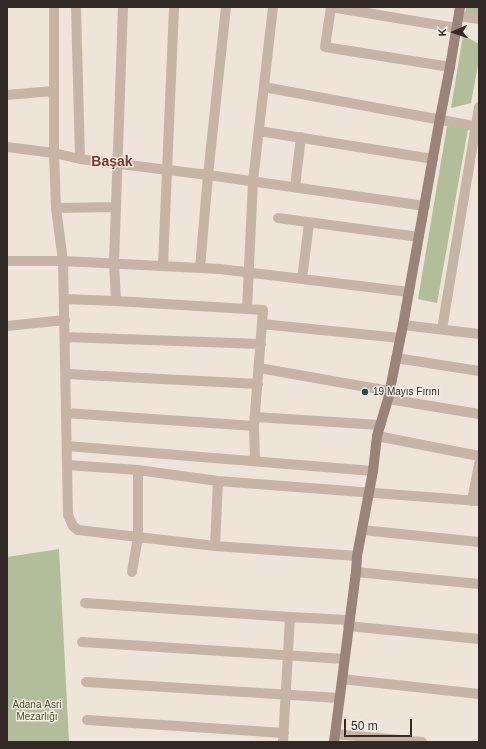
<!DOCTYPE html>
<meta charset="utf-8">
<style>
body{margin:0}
#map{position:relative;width:486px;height:749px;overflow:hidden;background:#efe4d9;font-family:Arial,sans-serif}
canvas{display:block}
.frame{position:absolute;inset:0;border:8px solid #332a26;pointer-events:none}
.north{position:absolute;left:434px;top:12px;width:40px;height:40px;-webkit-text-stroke:3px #f7eee5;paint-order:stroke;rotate:268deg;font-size:11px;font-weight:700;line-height:16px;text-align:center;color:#332a26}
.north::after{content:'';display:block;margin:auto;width:14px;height:18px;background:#332a26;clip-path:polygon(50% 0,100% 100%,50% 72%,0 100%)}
.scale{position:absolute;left:344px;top:719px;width:68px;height:18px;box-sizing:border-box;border:2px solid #332a26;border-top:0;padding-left:5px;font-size:12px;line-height:14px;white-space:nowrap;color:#332a26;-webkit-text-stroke:3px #f7eee5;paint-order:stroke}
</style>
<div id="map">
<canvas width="486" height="749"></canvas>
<div class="frame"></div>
<div class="north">K</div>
<div class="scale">50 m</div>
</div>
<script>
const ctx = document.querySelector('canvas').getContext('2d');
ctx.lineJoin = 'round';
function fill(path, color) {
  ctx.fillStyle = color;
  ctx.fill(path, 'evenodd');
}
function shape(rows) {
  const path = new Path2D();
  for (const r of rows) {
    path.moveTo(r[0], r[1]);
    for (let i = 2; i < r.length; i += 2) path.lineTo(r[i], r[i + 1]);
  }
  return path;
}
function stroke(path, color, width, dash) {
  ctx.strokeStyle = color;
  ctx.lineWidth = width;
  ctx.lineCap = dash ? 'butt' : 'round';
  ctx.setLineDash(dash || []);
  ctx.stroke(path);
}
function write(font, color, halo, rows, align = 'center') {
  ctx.font = font + ' Arial,sans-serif';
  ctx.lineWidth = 3;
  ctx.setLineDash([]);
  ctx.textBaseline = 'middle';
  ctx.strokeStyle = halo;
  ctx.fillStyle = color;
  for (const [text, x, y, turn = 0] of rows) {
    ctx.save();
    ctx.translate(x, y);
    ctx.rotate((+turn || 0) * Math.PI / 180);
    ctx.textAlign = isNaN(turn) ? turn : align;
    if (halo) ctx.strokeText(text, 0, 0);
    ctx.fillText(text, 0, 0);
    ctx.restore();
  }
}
const green = shape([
 [466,7,479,7,479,16,465,13],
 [463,35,479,44,479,60,471,103,451,108],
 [447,126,468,129,437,303,418,299],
 [59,549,69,742,7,742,7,557]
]);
const minor = shape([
 [54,7,54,153,80,159,208,175,425,206],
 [76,7,80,159],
 [459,16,479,19],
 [450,67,325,47,331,7,456,28],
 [264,87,479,127],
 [7,95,53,91],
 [259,131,433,159],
 [7,147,54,153,56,208,63,261,68,515,73,526,78,530,215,546,357,556],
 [295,187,301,137],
 [56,208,116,207],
 [278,218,419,237],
 [7,261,63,261,220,269,409,292],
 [163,265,174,7],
 [200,268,208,175,226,7],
 [302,279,309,223],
 [64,299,116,301,263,310,254,426,255,461],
 [116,301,114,263,123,7],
 [247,309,253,181,273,7],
 [262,324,400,338],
 [403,325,479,334],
 [7,326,65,320],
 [442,329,479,107],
 [65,337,261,344],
 [396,358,479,371],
 [259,368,389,391],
 [66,374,258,384],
 [388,399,479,414],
 [66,413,254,426],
 [255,417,380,425],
 [377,436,479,456],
 [67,446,373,471],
 [67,465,138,470,218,481,479,501],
 [472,501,479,464],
 [362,530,479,542],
 [215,546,218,481],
 [132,572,138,537,138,470],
 [356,572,479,584],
 [85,603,290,617,349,620],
 [348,626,479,639],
 [82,642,344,659],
 [342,679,479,694],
 [86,682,339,698],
 [87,720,284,733],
 [335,734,422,742],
 [283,742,290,617]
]);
const secondary = shape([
 [334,742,356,572,357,556,373,471,377,436,388,399,403,325,440,118,450,67,460,7]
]);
const markers = [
 [365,392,4,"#1f5051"]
];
const poiNames = [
 ["19 Mayıs Fırını",373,392]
];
const parkNames = [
 ["Adana Asri",37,705],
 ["Mezarlığı",37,717]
];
const districtNames = [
 ["Başak",112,162]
];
fill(green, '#b2bd9a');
stroke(minor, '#c6b4a6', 10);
stroke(secondary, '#9a8378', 10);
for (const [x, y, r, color] of markers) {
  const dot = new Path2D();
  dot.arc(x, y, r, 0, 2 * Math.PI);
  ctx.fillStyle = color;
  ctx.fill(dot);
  stroke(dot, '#f7eee5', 1.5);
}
write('10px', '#332a26', '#f7eee5', poiNames, 'left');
write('10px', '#444f2c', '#f7eee5', parkNames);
write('bold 14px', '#7c3725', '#f7eee5', districtNames);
</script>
